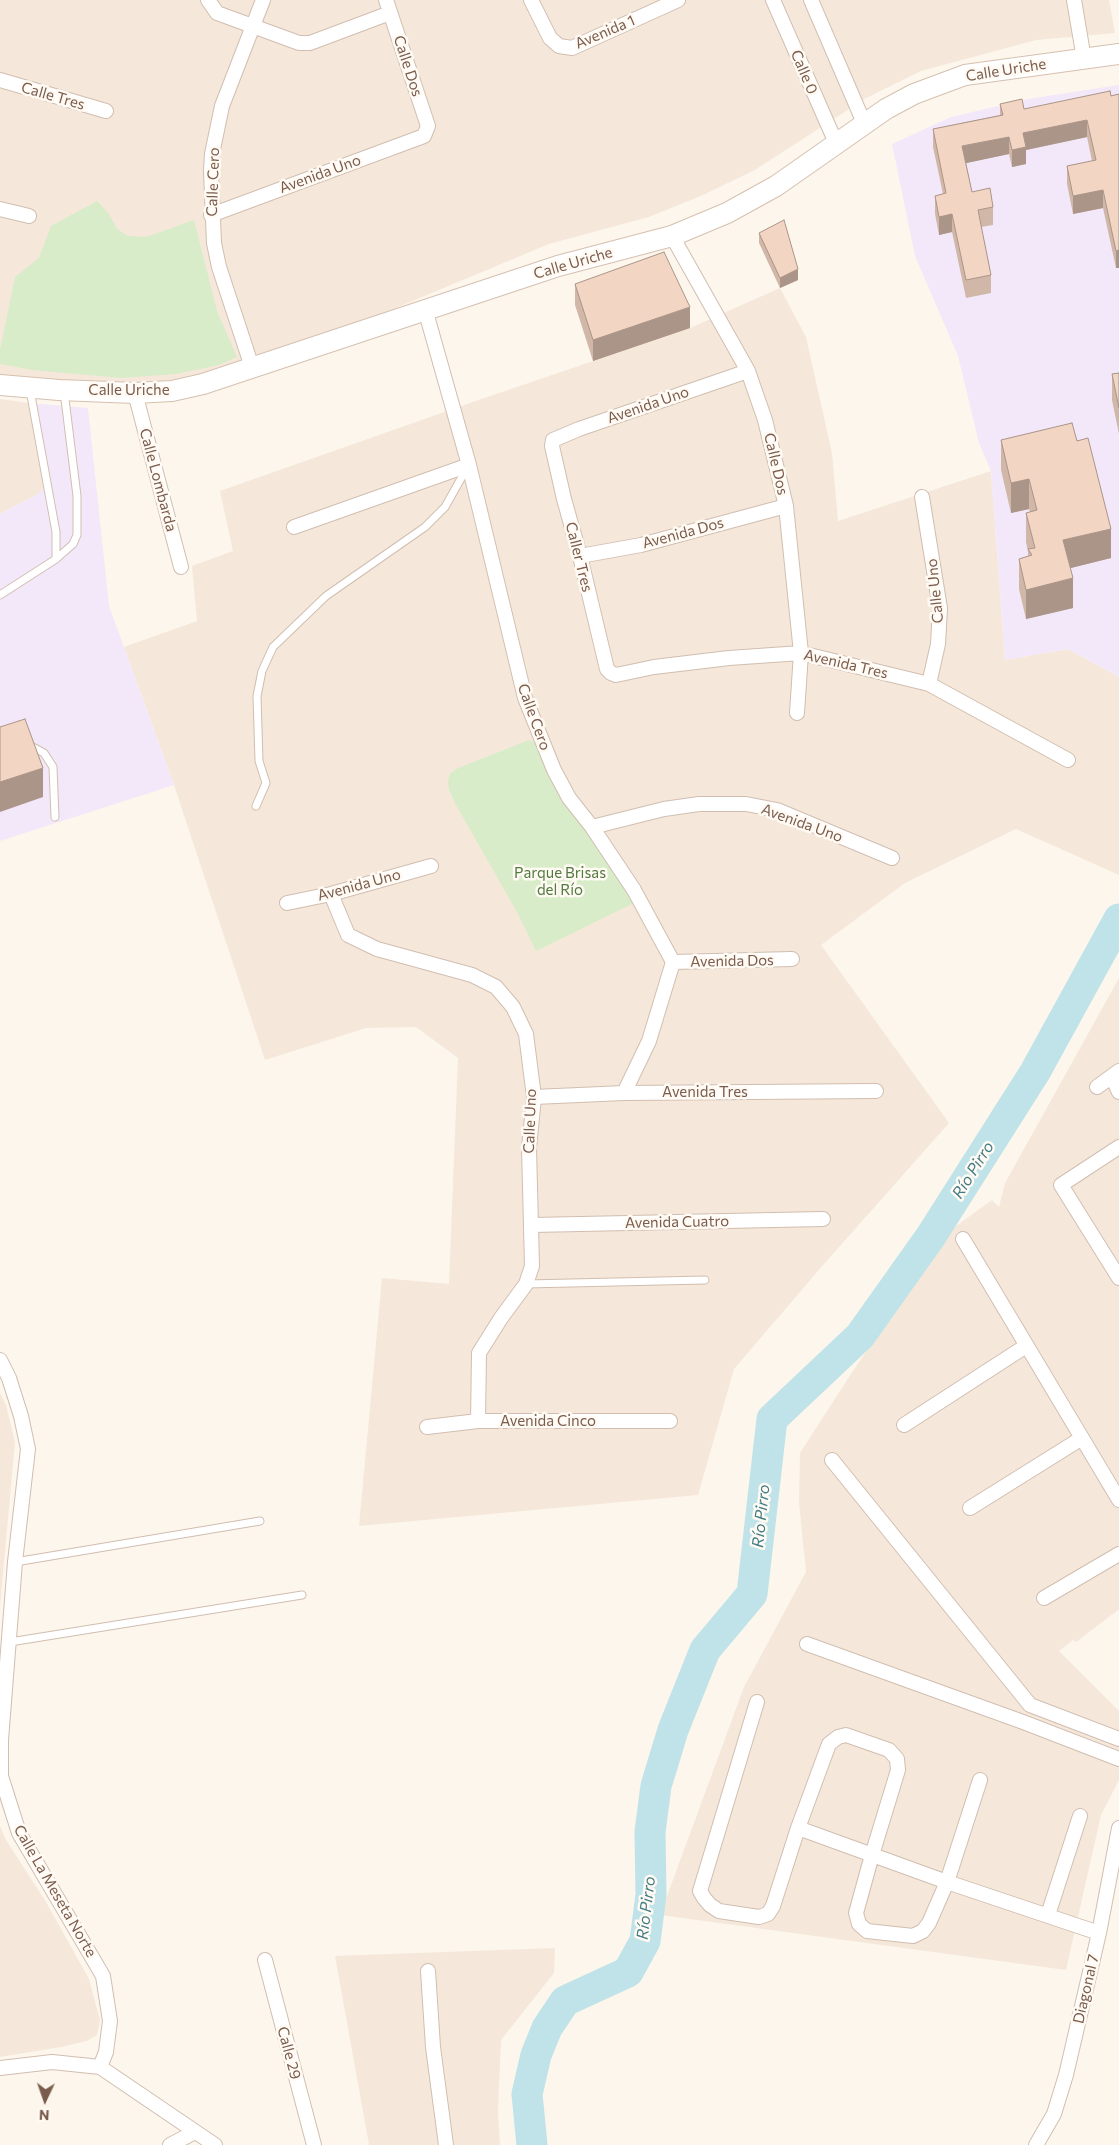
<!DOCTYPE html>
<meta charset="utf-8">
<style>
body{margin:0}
#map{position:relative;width:1119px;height:2145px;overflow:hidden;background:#fdf6ec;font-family:Commissioner,sans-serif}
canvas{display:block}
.north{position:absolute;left:20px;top:2075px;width:50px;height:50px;-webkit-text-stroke:4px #fffaf3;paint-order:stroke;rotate:183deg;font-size:14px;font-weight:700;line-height:20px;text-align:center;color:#7a5c4d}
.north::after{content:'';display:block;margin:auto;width:18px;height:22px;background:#7a5c4d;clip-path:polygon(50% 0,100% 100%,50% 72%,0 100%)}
</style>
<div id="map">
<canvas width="1119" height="2145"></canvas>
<div class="north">N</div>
</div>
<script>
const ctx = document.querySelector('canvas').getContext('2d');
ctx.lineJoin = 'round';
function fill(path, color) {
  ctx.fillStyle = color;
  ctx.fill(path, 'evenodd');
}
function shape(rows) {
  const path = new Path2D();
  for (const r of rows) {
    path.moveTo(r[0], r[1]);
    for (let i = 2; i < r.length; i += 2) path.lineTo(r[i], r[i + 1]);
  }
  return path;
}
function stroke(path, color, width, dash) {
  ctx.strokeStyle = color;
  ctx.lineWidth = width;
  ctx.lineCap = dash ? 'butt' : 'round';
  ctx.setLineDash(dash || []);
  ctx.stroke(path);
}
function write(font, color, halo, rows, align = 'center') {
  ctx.font = font + ' Commissioner,sans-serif';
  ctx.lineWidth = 5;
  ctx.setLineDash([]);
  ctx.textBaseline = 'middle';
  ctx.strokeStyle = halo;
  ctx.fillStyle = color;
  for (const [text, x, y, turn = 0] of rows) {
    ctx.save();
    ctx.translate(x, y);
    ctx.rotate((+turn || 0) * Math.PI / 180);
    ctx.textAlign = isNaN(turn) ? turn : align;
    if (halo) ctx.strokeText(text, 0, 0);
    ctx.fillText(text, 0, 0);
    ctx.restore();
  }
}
const residential = shape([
 [0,0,1109,0,1115,33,1036,40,921,71,866,98,755,170,703,195,649,217,549,244,274,359,203,384,0,385],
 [780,288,806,337,832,453,838,521,991,471,1005,660,1068,649,1119,677,1119,875,1016,829,905,883,821,945,949,1123,824,1264,734,1369,698,1495,359,1526,382,1278,449,1284,458,1058,416,1027,366,1028,265,1060,174,785,124,647,197,621,192,566,233,551,220,491,467,404,690,328],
 [0,399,29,403,44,482,43,489,38,494,0,514],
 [1119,978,1119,1611,1118,1610,1076,1642,1073,1640,1059,1651,1119,1711,1119,1780,1101,1815,1066,1970,660,1915,744,1687,806,1572,799,1503,800,1453,847,1380,932,1254,956,1226,992,1200,999,1207,1005,1183],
 [0,1393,6,1405,15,1442,0,1606],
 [0,1826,6,1840,46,1902,89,1979,100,2020,97,2035,87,2041,61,2047,0,2057],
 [555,1948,554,1973,501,2040,498,2111,500,2145,369,2145,335,1956]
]);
const education = shape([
 [1119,85,1119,677,1068,649,1005,660,991,471,979,443,958,356,915,256,892,144,951,117,1028,99],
 [29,403,88,408,109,606,174,785,0,841,0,514,38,494,43,489,44,482]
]);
const green = shape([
 [97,201,109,214,117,229,128,236,146,237,194,220,217,311,237,357,219,365,176,374,122,378,32,370,0,364,0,350,15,277,39,258,51,226],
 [529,740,534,742,540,747,634,903,536,951,517,912,456,805,449,790,448,781,450,774,456,769]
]);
const river = shape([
 [532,2145,527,2094,536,2055,547,2028,565,2001,628,1972,645,1941,651,1895,650,1832,656,1786,673,1730,705,1650,752,1594,772,1419,860,1336,931,1236,1035,1072,1119,919]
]);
const lane = shape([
 [30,390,56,532,56,559],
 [0,595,56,559,73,544,77,535,77,496,64,391],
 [29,745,44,753,53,767,55,817],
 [256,806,266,783,259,761,257,696,262,671,273,647,326,596,425,527,445,507,468,466],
 [526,1284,705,1280],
 [15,1562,260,1521],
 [10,1642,302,1595]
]);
const street = shape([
 [208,0,217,13,299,43,310,43,390,13],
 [531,0,550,38,559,46,572,48,678,0],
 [773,0,836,143],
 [811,0,864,123],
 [1074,0,1084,59],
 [0,80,106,111],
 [0,209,29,216],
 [211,215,424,136,428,126,386,0],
 [672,236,748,371,765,420,786,506,801,653,797,713],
 [425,309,469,465,525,698,554,770,569,798,592,827,634,890,673,962,649,1041,624,1093],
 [252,367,219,267,214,243,211,171,212,154,222,106,263,0],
 [748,371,579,429,553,440,552,446,564,499,580,556,607,669,611,673,616,675,654,667,729,658,801,653,929,684,1068,760],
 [135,393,181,567],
 [922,497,940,608,938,644,929,684],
 [294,527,469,465],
 [580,556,641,545,786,506],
 [592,827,664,809,699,804,746,804,777,810,892,858],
 [331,894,348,935,377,949,472,975,496,987,513,1007,526,1034,534,1097,529,1148,532,1266,526,1284,501,1318,479,1353,478,1421],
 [287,903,331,894,431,866],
 [673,962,792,959],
 [1112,1077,1119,1092],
 [1097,1087,1119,1071],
 [534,1097,624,1093,876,1091],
 [1119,1147,1061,1185,1119,1278],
 [532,1225,823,1219],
 [963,1239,1119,1500],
 [0,1360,9,1378,21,1416,28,1449,15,1562,1,1740,1,1776,19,1833,103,1976,110,2021,106,2052,100,2067],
 [904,1425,1026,1346],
 [427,1427,478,1421,670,1421],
 [832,1460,1030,1705,1119,1739],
 [970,1508,1082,1438],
 [1044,1598,1119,1554],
 [807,1644,1023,1722,1119,1759],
 [757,1702,700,1891,704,1898,710,1905,719,1911,759,1917,768,1914,773,1906,798,1828,947,1882,1099,1933],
 [798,1828,829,1744,838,1737,846,1735,889,1750,897,1759,898,1770,872,1855,856,1913,859,1924,867,1931,913,1936,923,1931,929,1923,947,1882,980,1780],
 [1048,1915,1080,1816],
 [265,1960,314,2145],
 [428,1971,433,2047,446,2145],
 [0,2068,52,2062,100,2067,215,2145],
 [170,2145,195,2132],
 [1036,2145,1054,2114,1066,2075,1099,1933,1119,1828]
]);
const secondary = shape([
 [0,385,59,390,135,393,172,391,203,384,558,266,672,236,727,213,776,186,886,109,914,94,965,75,1119,54]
]);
const wall = shape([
 [1119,94,1119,268,1116,268,1103,208,1073,214,1067,184,1067,166,1092,161,1087,137,1026,150,1026,164,1012,167,1009,154,966,163,972,192,993,207,993,225,981,227,991,275,991,293,966,298,952,232,939,235,935,214,935,196,943,194,933,147,933,129,1000,115,1000,104,1024,109],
 [759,233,798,280,780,288,759,243],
 [575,284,690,328,593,361,575,305],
 [1119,373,1119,434,1112,400,1112,374],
 [1001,440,1077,441,1111,558,1070,568,1073,608,1026,619,1019,589,1019,559,1028,556,1028,552,1026,542,1026,513,1030,512,1029,509,1011,513,1001,470]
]);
const shadedWall = shape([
 [1087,120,1087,137,1026,150,1026,164,1012,167,1012,150,1023,133],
 [1009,137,1009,154,962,164,962,146],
 [1103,190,1103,208,1073,214,1073,196],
 [952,214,952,232,939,235,939,217],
 [1119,250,1119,268,1116,268,1116,251],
 [798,269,798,280,780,288,780,278],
 [690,307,690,328,593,361,593,340],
 [1029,479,1029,509,1011,513,1011,483],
 [1111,529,1111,558,1063,570,1063,540],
 [1073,578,1073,608,1026,619,1026,590],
 [43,768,43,797,0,812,0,782]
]);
const building = shape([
 [1110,91,1111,96,1119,94,1119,250,1116,251,1103,190,1073,196,1067,166,1096,160,1087,120,1023,133,1026,147,1012,150,1009,137,962,146,972,192,990,188,993,207,978,210,991,275,966,280,952,214,939,217,935,196,946,193,933,129,1003,115,1000,104,1022,99,1024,109,1110,91],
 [784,220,798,269,780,278,759,233,784,220],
 [664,252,690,307,593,340,575,284,664,252],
 [1119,373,1119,408,1112,374,1119,373],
 [1072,423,1077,441,1088,438,1111,529,1063,540,1073,578,1026,590,1019,559,1032,555,1028,549,1035,548,1026,513,1037,510,1029,479,1011,483,1001,440,1072,423],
 [25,719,43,768,0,782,0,727,25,719]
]);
const streetNames = [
 ["Avenida 1",605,32,-23],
 ["Calle Dos",408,66,72],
 ["Calle Uriche",1006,70,-9],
 ["Calle 0",804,72,67],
 ["Calle Tres",53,96,16],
 ["Avenida Uno",320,174,-20],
 ["Calle Cero",213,182,-88],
 ["Calle Uriche",573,263,-16],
 ["Calle Uriche",129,390],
 ["Avenida Uno",648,405,-19],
 ["Calle Dos",776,464,77],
 ["Calle Lombarda",158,480,75],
 ["Avenida Dos",683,533,-15],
 ["Caller Tres",579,557,76],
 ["Calle Uno",935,591,-96],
 ["Avenida Tres",846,664,13],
 ["Calle Cero",534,717,70],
 ["Avenida Uno",802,823,20],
 ["Avenida Uno",359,885,-15],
 ["Avenida Dos",732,961,-1],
 ["Avenida Tres",705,1092],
 ["Calle Uno",530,1121,-88],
 ["Avenida Cuatro",677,1222,-1],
 ["Avenida Cinco",548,1421],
 ["Calle La Meseta Norte",55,1891,60],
 ["Diagonal 7",1086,1989,-77],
 ["Calle 29",289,2053,75]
];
const parkNames = [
 ["Parque Brisas",560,873],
 ["del Río",560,890]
];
const waterNames = [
 ["Río Pirro",973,1170,-58],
 ["Río Pirro",761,1516,-84],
 ["Río Pirro",646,1908,-83]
];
fill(residential, '#f5e8da');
fill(education, '#f3e8fa');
fill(green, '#d8ecc9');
stroke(river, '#bfe3e8', 31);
stroke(lane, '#d1beb0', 9);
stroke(street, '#d1beb0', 16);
stroke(secondary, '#d6c0b0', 22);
stroke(lane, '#fff', 7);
stroke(street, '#fff', 14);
stroke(secondary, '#fff', 20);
fill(wall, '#d1b7a8');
fill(shadedWall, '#aa9588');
fill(building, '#f3d5c3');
stroke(building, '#aa9588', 1);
write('15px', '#7a5c4d', '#fffaf3', streetNames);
write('15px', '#537a41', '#fffaf3', parkNames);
write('italic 16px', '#437c86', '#fffaf3', waterNames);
</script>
